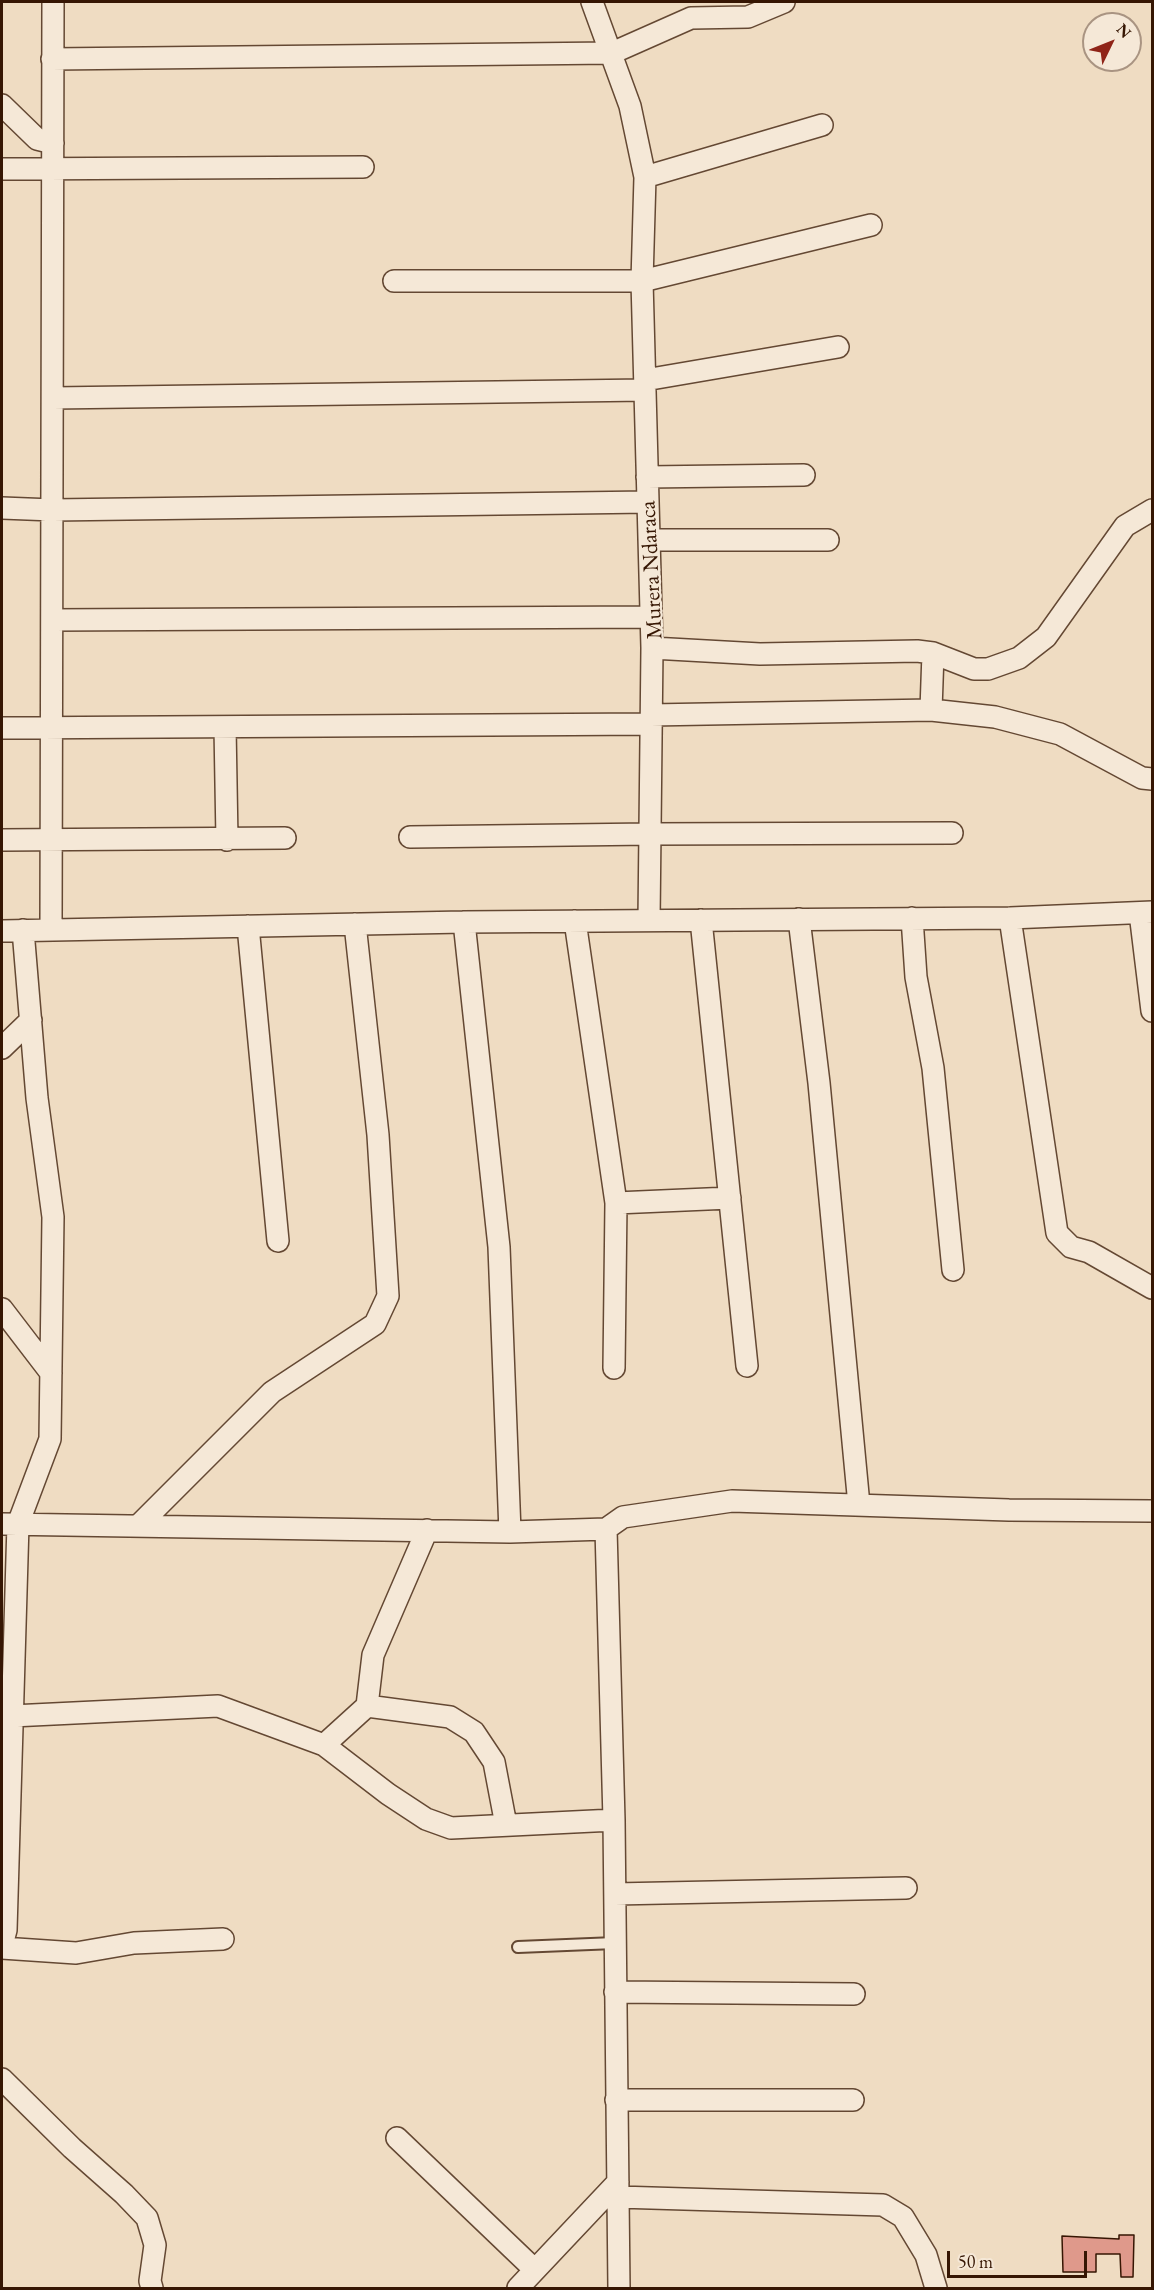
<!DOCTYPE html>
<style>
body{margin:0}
#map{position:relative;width:1154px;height:2290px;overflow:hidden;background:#efdcc2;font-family:"EB Garamond",serif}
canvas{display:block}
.frame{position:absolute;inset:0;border:3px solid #361603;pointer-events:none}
.north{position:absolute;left:1082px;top:12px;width:60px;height:60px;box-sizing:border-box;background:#f5e8d7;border:2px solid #a99482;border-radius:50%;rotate:47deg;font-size:16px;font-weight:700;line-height:24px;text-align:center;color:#361603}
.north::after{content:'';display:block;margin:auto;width:21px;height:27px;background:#8f2418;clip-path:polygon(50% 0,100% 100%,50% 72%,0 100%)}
.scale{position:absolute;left:947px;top:2251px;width:140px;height:27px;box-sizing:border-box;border:3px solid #361603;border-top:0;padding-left:8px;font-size:18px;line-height:21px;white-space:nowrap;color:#361603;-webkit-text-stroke:4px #f5e8d7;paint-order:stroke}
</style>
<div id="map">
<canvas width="1154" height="2290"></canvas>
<div class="frame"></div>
<div class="north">N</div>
<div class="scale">50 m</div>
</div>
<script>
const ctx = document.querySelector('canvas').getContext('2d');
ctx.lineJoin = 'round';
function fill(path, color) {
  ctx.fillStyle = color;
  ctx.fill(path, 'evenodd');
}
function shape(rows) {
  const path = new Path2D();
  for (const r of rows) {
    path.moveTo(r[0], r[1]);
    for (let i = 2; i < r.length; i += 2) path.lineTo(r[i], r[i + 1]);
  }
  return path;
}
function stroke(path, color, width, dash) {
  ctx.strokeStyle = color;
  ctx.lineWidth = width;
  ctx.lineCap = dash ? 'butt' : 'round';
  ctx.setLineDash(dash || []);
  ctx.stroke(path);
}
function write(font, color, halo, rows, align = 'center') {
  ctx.font = font + ' "EB Garamond",serif';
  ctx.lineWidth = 4.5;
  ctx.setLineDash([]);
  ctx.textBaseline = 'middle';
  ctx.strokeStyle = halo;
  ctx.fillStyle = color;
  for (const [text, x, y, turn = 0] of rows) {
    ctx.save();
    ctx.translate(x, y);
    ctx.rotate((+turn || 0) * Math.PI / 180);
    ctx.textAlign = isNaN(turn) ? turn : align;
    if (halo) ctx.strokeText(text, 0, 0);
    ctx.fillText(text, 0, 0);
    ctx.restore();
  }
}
const building = shape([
 [1119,2235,1134,2235,1133,2277,1121,2277,1120,2254,1096,2254,1096,2272,1063,2272,1062,2236,1119,2239,1119,2235]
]);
const lane = shape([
 [518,1947,615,1943]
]);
const street = shape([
 [592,2,630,106,645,177,642,281,652,648,760,654,917,651,933,653,974,669,988,669,1019,658,1046,637,1125,526,1152,510],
 [52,59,612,53,691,18,748,17,784,2],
 [2,105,37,139,53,143],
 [2,169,363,167],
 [645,177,822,125],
 [394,281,642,281,871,225],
 [645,380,838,347],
 [53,398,645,390],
 [647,477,804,475],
 [2,508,53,510,648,502],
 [649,540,828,540],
 [52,620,651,617],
 [931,710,995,717,1060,734,1142,778,1152,779],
 [651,715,931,710,933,653],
 [225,727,227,840],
 [2,728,651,724],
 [410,837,650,834,952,833],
 [2,840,285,838],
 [1140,913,1152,1011],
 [912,918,916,977,933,1068,953,1270],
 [1010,918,1057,1233,1071,1247,1089,1252,1152,1288],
 [799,919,819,1083,859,1505],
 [649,920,652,648],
 [701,920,747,1366],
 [575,921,616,1203,614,1368],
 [464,922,499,1247,510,1532],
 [248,926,278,1241],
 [51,930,53,2],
 [2,931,464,922,1010,918,1152,912],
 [2,1048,31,1020],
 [616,1203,730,1198],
 [2,1309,51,1373],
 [2,1524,510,1532,606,1529,614,1820,619,2288],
 [138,1526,272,1392,375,1324,388,1296,378,1135,355,924],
 [606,1529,623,1517,732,1501,1009,1510,1152,1511],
 [367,1706,450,1717,474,1732,494,1762,506,1825],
 [12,1716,218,1706,324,1745,388,1794,426,1819,451,1828,614,1820],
 [324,1745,367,1706,373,1655,427,1530],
 [615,1894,906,1888],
 [2,1945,6,1930,18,1524,50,1439,53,1217,37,1098,23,930],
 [2,1948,76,1953,134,1943,223,1939],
 [615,1992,854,1994],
 [2,2079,72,2148,124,2194,147,2218,155,2245,150,2281,152,2288],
 [616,2100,853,2100],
 [397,2138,535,2270],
 [618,2197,883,2205,903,2217,926,2255,936,2288],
 [518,2288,618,2182]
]);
const streetNames = [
 ["Murera Ndaraca",652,570,-93]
];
fill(building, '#df998b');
stroke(building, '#361603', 1.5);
stroke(lane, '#644833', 14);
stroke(street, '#644833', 24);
stroke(lane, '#f5e8d7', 10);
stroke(street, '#f5e8d7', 21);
write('22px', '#361603', '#f5e8d7', streetNames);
</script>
